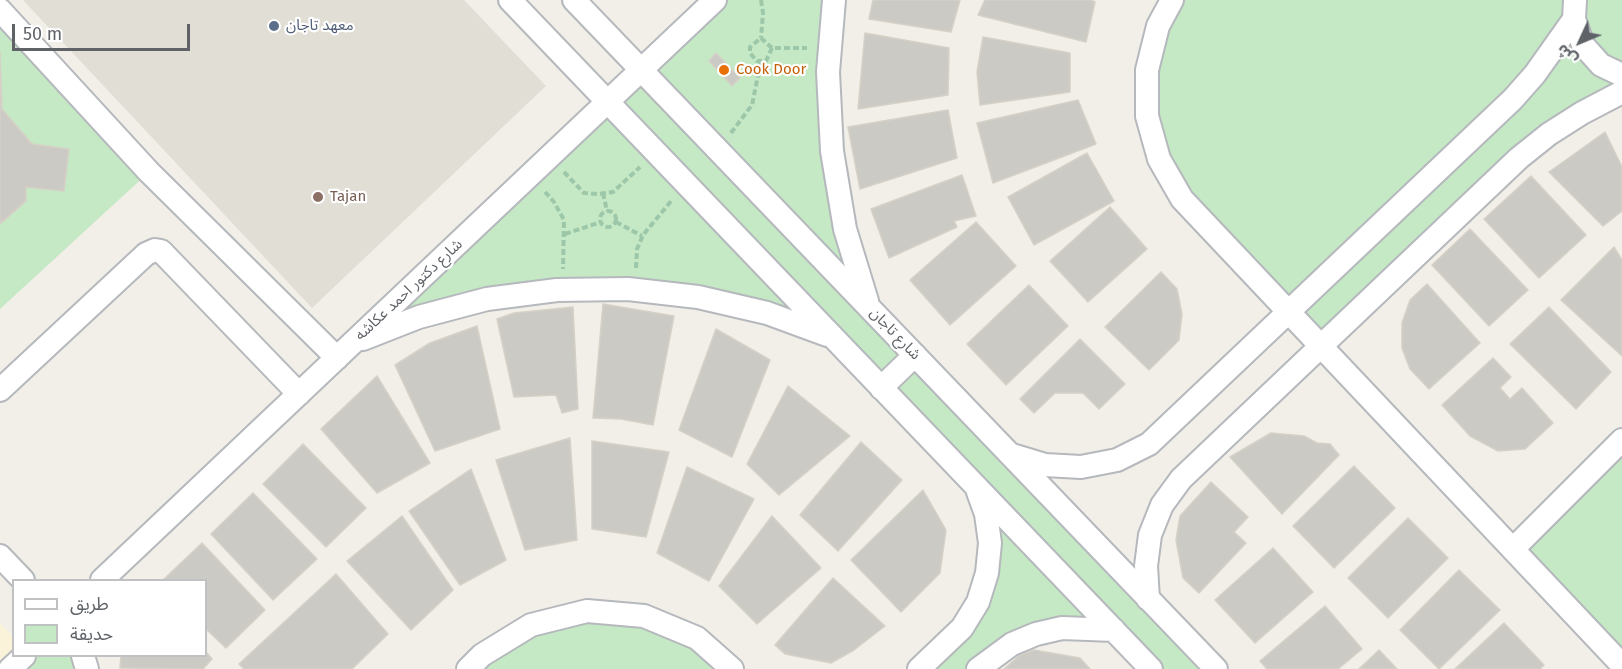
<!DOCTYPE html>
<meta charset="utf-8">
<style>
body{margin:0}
#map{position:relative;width:1622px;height:669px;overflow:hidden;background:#f1efe8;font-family:"Fira Sans","Noto Sans Arabic",sans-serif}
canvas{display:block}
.legend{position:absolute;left:12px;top:579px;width:195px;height:78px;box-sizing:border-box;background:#fff;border:2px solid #bfc1c3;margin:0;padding:8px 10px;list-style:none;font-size:18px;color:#5f6368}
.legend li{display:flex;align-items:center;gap:12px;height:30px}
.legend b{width:30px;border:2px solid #bfc1c3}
.north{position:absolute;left:1550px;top:12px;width:60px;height:60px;-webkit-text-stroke:4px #fff;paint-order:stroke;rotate:226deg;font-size:16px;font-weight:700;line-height:24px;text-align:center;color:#5f6368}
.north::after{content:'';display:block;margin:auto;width:21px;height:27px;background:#5f6368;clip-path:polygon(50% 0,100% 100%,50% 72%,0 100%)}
.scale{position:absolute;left:12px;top:24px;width:178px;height:27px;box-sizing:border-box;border:3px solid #5f6368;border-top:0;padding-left:8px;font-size:18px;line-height:21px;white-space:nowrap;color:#5f6368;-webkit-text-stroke:4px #fff;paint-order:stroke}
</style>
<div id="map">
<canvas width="1622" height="669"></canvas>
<ul class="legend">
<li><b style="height:8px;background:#fff"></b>طريق</li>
<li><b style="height:16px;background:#c5e8c5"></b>حديقة</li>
</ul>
<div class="north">ش</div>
<div class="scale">50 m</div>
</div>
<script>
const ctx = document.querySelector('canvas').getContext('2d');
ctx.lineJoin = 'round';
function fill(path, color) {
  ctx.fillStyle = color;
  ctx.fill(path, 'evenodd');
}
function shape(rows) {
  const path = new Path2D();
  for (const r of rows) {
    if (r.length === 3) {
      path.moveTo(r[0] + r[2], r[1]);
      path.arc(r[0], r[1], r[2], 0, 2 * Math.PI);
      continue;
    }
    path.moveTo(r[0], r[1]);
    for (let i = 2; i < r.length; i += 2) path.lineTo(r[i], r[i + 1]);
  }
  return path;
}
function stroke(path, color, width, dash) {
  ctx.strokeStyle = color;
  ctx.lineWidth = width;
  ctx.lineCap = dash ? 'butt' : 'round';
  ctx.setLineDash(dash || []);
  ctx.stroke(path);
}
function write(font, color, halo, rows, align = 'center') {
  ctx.font = font + ' "Fira Sans","Noto Sans Arabic",sans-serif';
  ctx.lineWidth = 4.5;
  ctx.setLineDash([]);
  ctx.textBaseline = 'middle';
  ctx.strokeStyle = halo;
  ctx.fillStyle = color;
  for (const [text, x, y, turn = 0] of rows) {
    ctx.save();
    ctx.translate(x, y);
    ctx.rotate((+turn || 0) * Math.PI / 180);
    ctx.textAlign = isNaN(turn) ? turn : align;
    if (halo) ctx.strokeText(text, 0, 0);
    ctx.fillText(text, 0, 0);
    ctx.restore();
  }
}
const education = shape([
 [23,0,464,0,546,86,312,308]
]);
const green = shape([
 [715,0,834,0,828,72,868,306,1216,669,1151,669,1114,631,1062,628,978,669,919,669,978,602,986,514,833,337,766,313,561,290,353,342],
 [1172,0,1622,0,1622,92,1582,113,1321,346,1182,199,1147,116],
 [0,10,149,172,0,309],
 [1622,440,1622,665,1513,549],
 [644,616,732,669,468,669,531,625],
 [24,656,83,656,87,669,10,669]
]);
const sand = shape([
 [0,623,13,637,14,656,0,669]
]);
const building = shape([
 [873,0,960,0,951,32,869,19,873,0],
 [985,0,1091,0,1095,2,1086,42,978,15,985,0],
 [865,33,949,48,948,95,858,109,865,33],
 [983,37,1070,53,1070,92,980,105,977,72,983,37],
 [0,52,2,109,32,144,69,149,64,191,26,187,26,201,0,224,0,52],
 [716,53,740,78,732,86,709,61,716,53],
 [1078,100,1096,144,993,183,977,123,1078,100],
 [948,110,957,158,860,189,848,127,948,110],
 [1605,132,1622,167,1622,211,1603,226,1549,172,1605,132],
 [1087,153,1114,201,1034,245,1008,197,1087,153],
 [962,175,976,216,954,221,957,227,889,258,871,209,962,175],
 [1531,176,1586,235,1539,278,1484,219,1531,176],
 [1110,207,1147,249,1088,302,1050,261,1110,207],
 [976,222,1016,266,950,325,910,280,976,222],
 [1470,229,1528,290,1489,326,1432,265,1470,229],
 [1614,247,1622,260,1622,356,1561,300,1614,247],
 [1161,272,1177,289,1182,314,1179,340,1149,370,1105,327,1161,272],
 [1427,284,1480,343,1429,389,1410,369,1402,348,1402,323,1410,300,1427,284],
 [1029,285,1068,326,1006,385,967,344,1029,285],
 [603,304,674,316,653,425,621,419,593,418,603,304],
 [573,307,578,409,562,413,556,395,514,397,497,319,514,313,573,307],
 [1549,307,1611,372,1576,409,1510,344,1549,307],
 [477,326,500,429,435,451,395,365,430,343,477,326],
 [716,329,770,360,732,457,679,430,716,329],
 [1080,339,1125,384,1099,409,1083,393,1055,393,1034,413,1020,399,1080,339],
 [1493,358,1511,377,1500,388,1510,399,1522,388,1553,423,1525,449,1498,451,1470,436,1442,405,1493,358],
 [377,376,430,463,377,493,321,429,377,376],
 [788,386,850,436,779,495,747,464,788,386],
 [1271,433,1304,436,1317,443,1330,444,1339,455,1282,514,1230,457,1271,433],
 [570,438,577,540,525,550,496,460,570,438],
 [592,441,669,452,646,537,592,529,592,441],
 [861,442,902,480,838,551,800,515,861,442],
 [303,444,366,508,326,547,263,484,303,444],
 [1354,466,1395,508,1334,568,1293,526,1354,466],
 [687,467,754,499,709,581,657,553,687,467],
 [471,469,506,560,460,585,409,511,471,469],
 [1211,482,1248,517,1234,532,1246,543,1199,593,1183,578,1176,540,1180,516,1211,482],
 [923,490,946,530,940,573,901,612,851,560,923,490],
 [253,493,317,559,273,600,211,534,253,493],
 [402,516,453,590,411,630,347,561,402,516],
 [772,516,821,568,757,624,719,586,772,516],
 [1408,518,1448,558,1388,618,1348,578,1408,518],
 [202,543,265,610,226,648,206,629,206,580,163,580,202,543],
 [1273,548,1313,592,1255,643,1215,600,1273,548],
 [1459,570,1500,610,1439,669,1400,630,1459,570],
 [336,574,388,634,352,669,244,669,239,664,336,574],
 [833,578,885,626,854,650,831,663,785,654,775,645,833,578],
 [1325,606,1362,649,1338,669,1267,669,1260,661,1325,606],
 [1504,623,1544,665,1540,669,1455,669,1504,623],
 [1034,650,1080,658,1090,669,1004,669,1020,655,1034,650],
 [1379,650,1397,669,1359,669,1379,650],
 [206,652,212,659,203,669,120,668,121,656,206,656,206,652]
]);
const path = shape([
 [761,0,763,13,761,38],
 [772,48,766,61,757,61,750,53,750,47,761,38,772,48,807,48],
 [731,133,752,105,761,61],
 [564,172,584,193,598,194,613,192,640,167],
 [545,192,554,202,564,220,563,269],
 [603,193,607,211],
 [608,219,8],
 [616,222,642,236],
 [565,234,601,222],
 [636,268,637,249,643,235,672,200]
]);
const minor = shape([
 [510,0,1151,669],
 [574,0,1216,669],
 [834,0,828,72,832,151,845,229,867,301],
 [1172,0,1158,26,1147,70,1147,116,1159,159,1182,199,1622,665],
 [1575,0,1574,19,1583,45,1601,65,1622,75],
 [0,10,149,172,337,358],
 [363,339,419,317,487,299,557,290,628,289,698,297,767,313,827,335],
 [881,388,915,355],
 [0,390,146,254,155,250,161,251,299,394],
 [1012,455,1045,465,1081,467,1117,460,1149,444,1513,99,1535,74,1574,19],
 [1513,549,1622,440],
 [0,556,23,580],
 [102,580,715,0],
 [1148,599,1146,566,1150,535,1162,505,1181,479,1519,158,1549,134,1582,113,1622,92],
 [83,656,87,669],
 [10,669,24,656],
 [468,669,482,655,531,625,587,611,644,616,697,638,732,669],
 [919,669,962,628,978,602,987,573,990,543,986,514,978,492],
 [978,669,1012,644,1036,634,1062,628,1114,630]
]);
const markers = [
 [274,26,6,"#5c6f8a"],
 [724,70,6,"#e8710a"],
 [318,197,6,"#8d6e63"]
];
const serviceNames = [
 ["معهد تاجان",286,26]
];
const foodNames = [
 ["Cook Door",736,70]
];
const educationNames = [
 ["Tajan",330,197]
];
const streetNames = [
 ["شارع دكتور احمد عكاشه",409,290,-43],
 ["شارع تاجان",895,334,46]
];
fill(education, '#e1ded6');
fill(green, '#c5e8c5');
fill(sand, '#fbf3d9');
fill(building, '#cccac5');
stroke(building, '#d6d1c6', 1.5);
stroke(minor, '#b5b8bc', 26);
stroke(path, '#9cc7a9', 4, [6, 3]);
stroke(minor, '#fff', 22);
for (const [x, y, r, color] of markers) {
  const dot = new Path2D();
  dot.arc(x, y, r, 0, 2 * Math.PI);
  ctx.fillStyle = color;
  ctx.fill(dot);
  stroke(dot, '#fff', 2);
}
write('15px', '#4e5e75', '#fff', serviceNames, 'left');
write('15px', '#c56008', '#fff', foodNames, 'left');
write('15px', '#785e54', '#fff', educationNames, 'left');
write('15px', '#5f6368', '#fff', streetNames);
</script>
